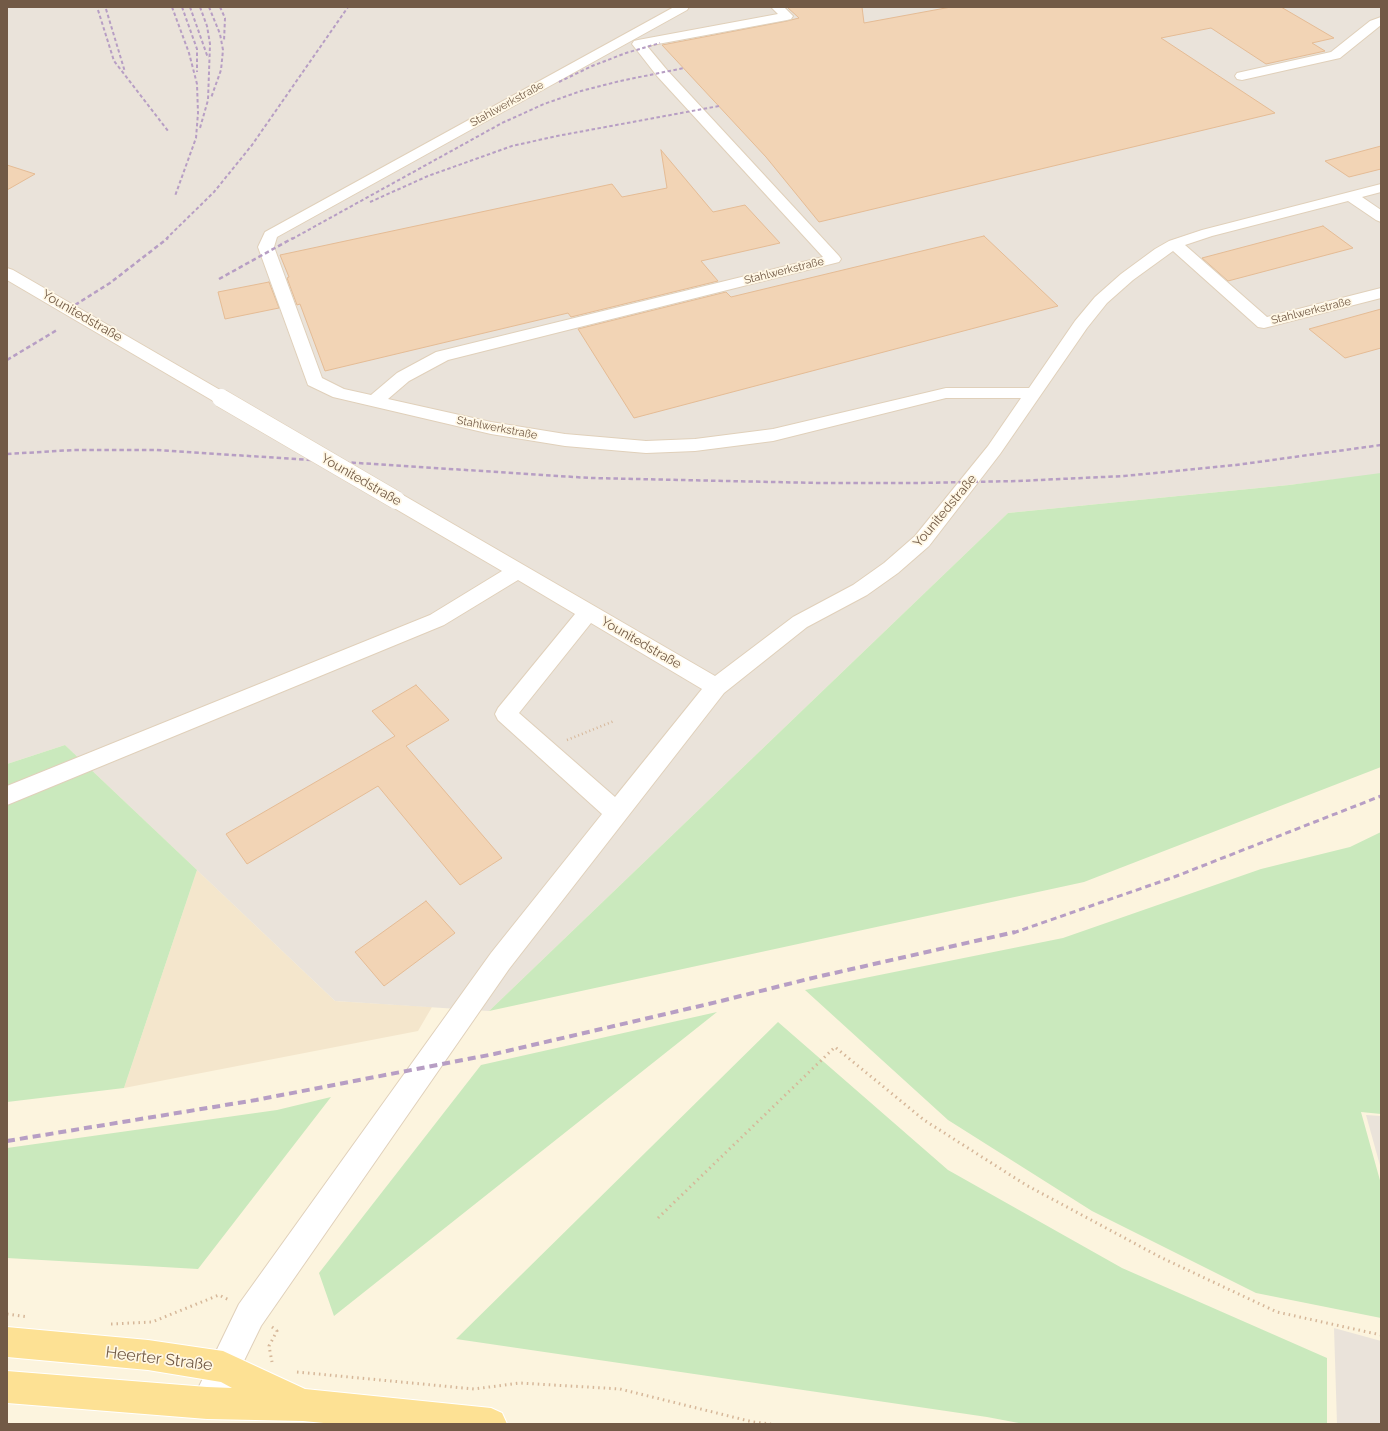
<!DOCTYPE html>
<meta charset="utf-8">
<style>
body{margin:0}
#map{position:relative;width:1388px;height:1431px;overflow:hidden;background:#fcf4de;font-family:Raleway,sans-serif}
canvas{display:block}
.frame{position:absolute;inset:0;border:8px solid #725a46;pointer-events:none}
</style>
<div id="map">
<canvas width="1388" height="1431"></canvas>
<div class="frame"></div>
</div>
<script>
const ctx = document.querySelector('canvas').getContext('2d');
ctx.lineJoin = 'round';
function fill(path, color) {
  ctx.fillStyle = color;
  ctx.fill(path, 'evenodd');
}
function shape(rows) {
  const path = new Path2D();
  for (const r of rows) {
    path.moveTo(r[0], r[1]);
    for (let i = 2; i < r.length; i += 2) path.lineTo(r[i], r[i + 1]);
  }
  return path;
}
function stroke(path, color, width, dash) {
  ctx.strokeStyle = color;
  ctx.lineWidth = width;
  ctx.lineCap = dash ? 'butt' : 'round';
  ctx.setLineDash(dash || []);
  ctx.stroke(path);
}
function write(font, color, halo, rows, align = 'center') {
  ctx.font = font + ' Raleway,sans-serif';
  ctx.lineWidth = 3.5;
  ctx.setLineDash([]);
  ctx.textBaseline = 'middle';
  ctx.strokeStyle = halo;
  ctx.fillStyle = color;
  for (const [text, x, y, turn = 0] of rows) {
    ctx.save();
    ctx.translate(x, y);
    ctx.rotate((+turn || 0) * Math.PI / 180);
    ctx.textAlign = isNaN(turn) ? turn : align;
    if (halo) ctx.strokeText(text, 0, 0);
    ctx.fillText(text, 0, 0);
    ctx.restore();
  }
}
const residential = shape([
 [197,870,335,1001,432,1007,418,1031,124,1088]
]);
const industrial = shape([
 [7,7,1381,7,1381,474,1289,485,1008,513,489,1011,335,1001,65,745,7,764],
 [1366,1115,1381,1116,1381,1169],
 [1334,1328,1381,1341,1381,1424,1337,1424]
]);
const green = shape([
 [1381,473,1381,767,1084,882,489,1011,1008,513,1289,485],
 [65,745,197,870,124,1088,7,1102,7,764],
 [1381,832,1381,1114,1361,1112,1381,1184,1381,1318,1256,1293,1092,1211,948,1120,805,990,1063,938,1261,869,1350,847],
 [717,1012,334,1316,319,1273,481,1065],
 [778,1022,948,1170,1122,1268,1327,1358,1327,1424,1024,1424,987,1417,456,1339],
 [331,1097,198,1269,7,1258,7,1148,277,1110]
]);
const building = shape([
 [787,7,862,7,864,23,951,7,1281,7,1334,38,1312,43,1325,51,1266,64,1211,28,1161,38,1275,113,819,222,766,157,662,45,787,21,799,18,787,7],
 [1381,146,1381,169,1349,177,1325,161,1381,146],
 [661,150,713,212,745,205,780,243,701,261,718,281,571,317,568,313,325,371,300,304,297,305,287,278,289,277,280,255,612,184,622,197,667,188,661,150],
 [7,165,35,174,7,190,7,165],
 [1323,226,1353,248,1228,281,1202,258,1323,226],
 [984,236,1058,306,634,418,578,329,726,292,731,297,984,236],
 [269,282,279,308,225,319,218,292,269,282],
 [1381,309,1381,348,1345,358,1309,329,1381,309],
 [416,685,449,720,406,746,502,858,460,885,378,786,247,864,226,834,395,736,372,711,416,685],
 [426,901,455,933,384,986,355,952,426,901]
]);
const pathFar1 = shape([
 [567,740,614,721]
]);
const path = shape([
 [658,1218,835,1047,924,1120,1026,1185,1160,1257,1277,1312,1381,1335],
 [7,1314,28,1317],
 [111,1324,152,1322,219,1295,229,1300],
 [272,1327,277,1331,269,1346,272,1362],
 [297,1372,474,1389,520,1383,620,1389,753,1422,771,1424]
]);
const minor = shape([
 [674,7,689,7,687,10,277,237,274,247,322,378,344,389,371,395,397,373,436,352,823,257,657,76,632,44,634,41,638,40,778,14,771,7,784,7,793,16,791,19,787,20,647,46,667,70,839,256,841,259,839,262,448,360,409,381,388,399,491,422,565,434,646,441,695,439,773,429,946,388,1029,388,1075,321,1095,297,1121,274,1155,249,1169,241,1202,230,1381,184,1381,192,1362,197,1381,210,1381,222,1376,220,1348,201,1212,236,1185,245,1267,317,1381,288,1381,298,1264,328,1258,327,1173,251,1133,280,1107,303,1087,328,1000,454,929,546,898,573,867,595,807,627,724,693,509,969,261,1326,218,1414,207,1419,196,1414,191,1403,239,1304,491,953,602,814,498,720,495,714,498,708,575,614,518,580,444,625,7,805,7,786,430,615,502,571,389,505,387,500,389,495,396,494,403,495,715,676,793,617,853,585,884,563,915,536,988,446,1021,398,946,398,773,441,695,451,646,453,565,446,491,434,333,397,308,385,258,247,265,232,674,7],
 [591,623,702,689,615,797,519,713,591,623],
 [1381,17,1381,25,1340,58,1242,80,1237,79,1235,76,1237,73,1331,52,1370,21,1381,17],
 [7,268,13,270,227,394,230,398,227,402,221,403,215,402,7,280,7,268]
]);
const major = shape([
 [7,1327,148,1340,223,1351,305,1389,491,1408,502,1413,507,1424,334,1424,303,1421,207,1419,7,1403,7,1371,207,1387,232,1388,221,1382,148,1370,7,1357,7,1327]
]);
const railFar3 = shape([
 [172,7,189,53,197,84,198,113,196,138,175,196],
 [182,7,197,49,197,72],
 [190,7,208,58],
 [200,7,207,26,210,44,208,100,200,128],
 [209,7,220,34,223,50,221,70,211,98],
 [220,7,225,18,224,41],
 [106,9,125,72],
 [98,10,114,61,168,131],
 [559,82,592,66,626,53,660,43],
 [370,202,428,176,512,146,557,136,719,106],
 [166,239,214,192,252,145,348,7],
 [292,239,502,123,544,104,581,91,620,81,684,68]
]);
const railFar2 = shape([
 [219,279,293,238],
 [75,305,110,283,168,238],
 [7,360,57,330],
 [7,454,74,450,156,450,590,478,819,483,917,483,1018,481,1124,476,1236,465,1381,445]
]);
const railFar1 = shape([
 [1013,933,1174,877,1381,796]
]);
const rail = shape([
 [7,1141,256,1100,494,1054,717,1002,808,979,1015,932]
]);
const minorBridge = shape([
 [221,398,396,500]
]);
const farStreetnames = [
 ["Stahlwerkstraße",507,104,-29],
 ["Stahlwerkstraße",784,271,-14],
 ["Stahlwerkstraße",1311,311,-14],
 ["Stahlwerkstraße",497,428,11]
];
const streetNames = [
 ["Younitedstraße",82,316,30],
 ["Younitedstraße",361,480,30],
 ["Younitedstraße",945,511,-50],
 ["Younitedstraße",641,643,30]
];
const nearStreetnames = [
 ["Heerter Straße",159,1359,7]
];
fill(residential, '#f4e6cc');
fill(industrial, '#eae3da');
fill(green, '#cae9bd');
fill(building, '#f2d4b5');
stroke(building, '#e5bc95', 1);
stroke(minor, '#e0d0ba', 2);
stroke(major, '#fff', 2);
stroke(pathFar1, '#d6b799', 2.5, [1, 3]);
stroke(path, '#d6b799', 3, [1.5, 4]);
fill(minor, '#fff');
fill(major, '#fde194');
stroke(railFar3, '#b79ec4', 2, [3.5, 2.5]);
stroke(railFar2, '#b79ec4', 2.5, [4.5, 3]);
stroke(railFar1, '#b79ec4', 3, [6, 4]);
stroke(rail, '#b79ec4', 4, [8, 5]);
stroke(minorBridge, '#e0d0ba', 19, []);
stroke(minorBridge, '#fff', 18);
write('11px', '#725a46', '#fff7e4', farStreetnames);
write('13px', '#725a46', '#fff7e4', streetNames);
write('16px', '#725a46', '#fff7e4', nearStreetnames);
</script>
